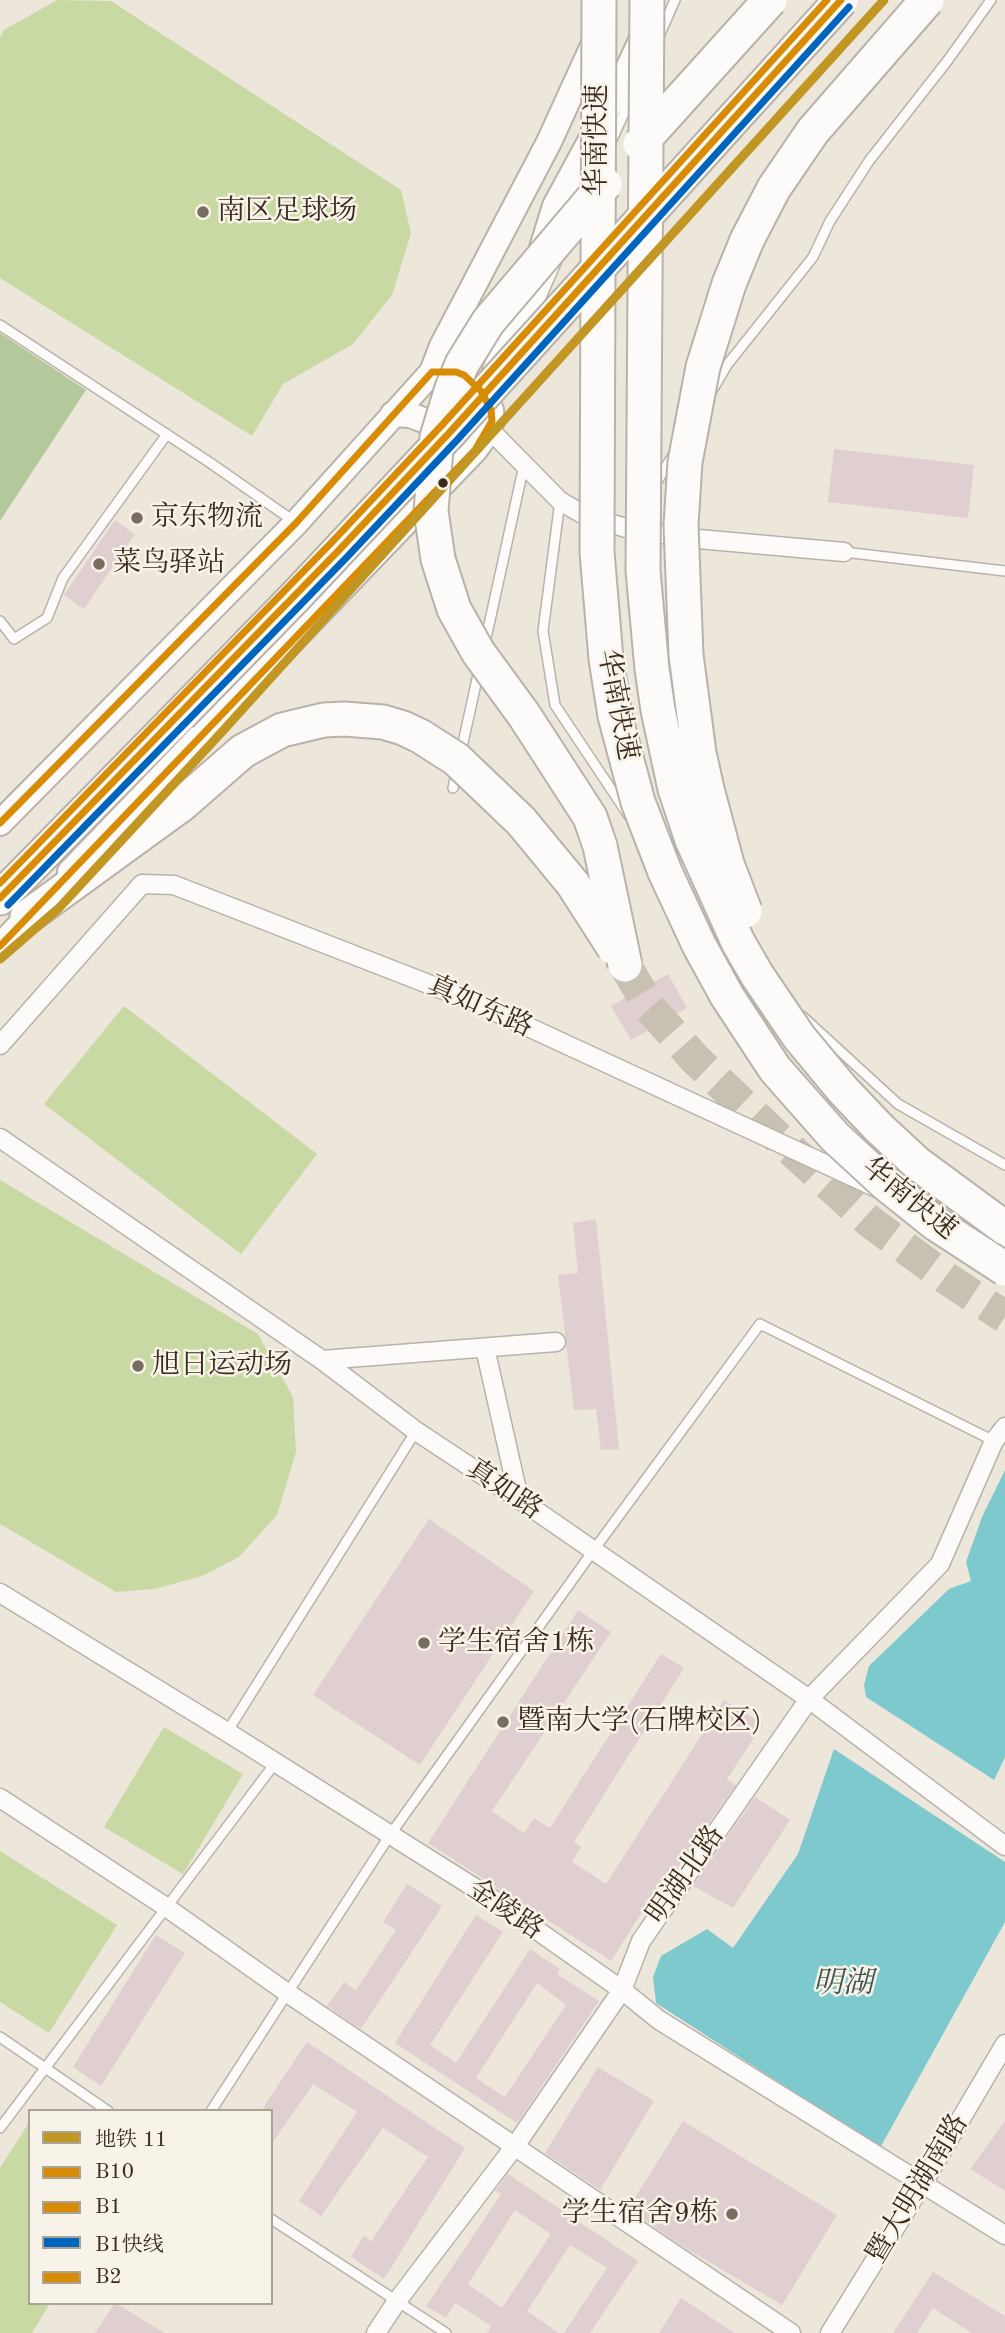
<!DOCTYPE html>
<meta charset="utf-8">
<style>
body{margin:0}
#map{position:relative;width:1005px;height:2333px;overflow:hidden;background:#ede6da;font-family:"Old Standard TT","Noto Serif SC",serif}
canvas{display:block}
.legend{position:absolute;left:28px;top:2109px;width:245px;height:196px;box-sizing:border-box;background:#f7f3e8;border:2px solid #aca397;margin:0;padding:9px 12px;list-style:none;font-size:21px;color:#3b2a1e}
.legend li{display:flex;align-items:center;gap:14px;height:35px}
.legend b{width:35px;border:2px solid #aca397}
</style>
<div id="map">
<canvas width="1005" height="2333"></canvas>
<ul class="legend">
<li><b style="height:9px;background:#c19623"></b>地铁 11</li>
<li><b style="height:9px;background:#d88c06"></b>B10</li>
<li><b style="height:9px;background:#d88c06"></b>B1</li>
<li><b style="height:9px;background:#0065bd"></b>B1快线</li>
<li><b style="height:9px;background:#d88c06"></b>B2</li>
</ul>
</div>
<script>
const ctx = document.querySelector('canvas').getContext('2d');
ctx.lineJoin = 'round';
function fill(path, color) {
  ctx.fillStyle = color;
  ctx.fill(path, 'evenodd');
}
function shape(rows) {
  const path = new Path2D();
  for (const r of rows) {
    path.moveTo(r[0], r[1]);
    for (let i = 2; i < r.length; i += 2) path.lineTo(r[i], r[i + 1]);
  }
  return path;
}
function stroke(path, color, width, dash) {
  ctx.strokeStyle = color;
  ctx.lineWidth = width;
  ctx.lineCap = dash ? 'butt' : 'round';
  ctx.setLineDash(dash || []);
  ctx.stroke(path);
}
function write(font, color, halo, rows, align = 'center') {
  ctx.font = font + ' "Old Standard TT","Noto Serif SC",serif';
  ctx.lineWidth = 5;
  ctx.setLineDash([]);
  ctx.textBaseline = 'middle';
  ctx.strokeStyle = halo;
  ctx.fillStyle = color;
  for (const [text, x, y, turn = 0] of rows) {
    ctx.save();
    ctx.translate(x, y);
    ctx.rotate((+turn || 0) * Math.PI / 180);
    ctx.textAlign = isNaN(turn) ? turn : align;
    if (halo) ctx.strokeText(text, 0, 0);
    ctx.fillText(text, 0, 0);
    ctx.restore();
  }
}
const green = shape([
 [57,0,111,1,401,190,411,233,392,295,353,344,283,384,252,436,0,278,0,37,4,30],
 [124,1006,317,1154,241,1254,44,1104],
 [0,1180,258,1334,293,1397,296,1452,277,1515,239,1557,202,1576,154,1589,116,1592,0,1524],
 [164,1727,243,1774,183,1874,104,1827],
 [0,1851,117,1925,49,2033,0,2002],
 [30,2121,30,2303,50,2303,32,2333,0,2333,0,2168]
]);
const forest = shape([
 [0,333,86,390,0,521]
]);
const water = shape([
 [1005,1470,1005,1757,994,1780,866,1697,864,1685,869,1666,949,1589,971,1581,966,1562,982,1517],
 [834,1749,1005,1862,1005,1922,880,2148,656,2003,653,1977,661,1956,707,1929,733,1948,798,1854]
]);
const building = shape([
 [834,449,974,465,968,518,828,502],
 [115,520,135,534,84,609,64,595],
 [668,974,687,1008,631,1040,611,1006],
 [596,1219,619,1449,601,1450,596,1409,574,1410,558,1275,578,1273,573,1223],
 [429,1519,534,1591,420,1765,313,1695],
 [578,1610,611,1632,492,1811,524,1833,534,1818,550,1828,661,1654,684,1668,574,1842,581,1847,572,1862,606,1884,724,1700,763,1724,727,1779,736,1785,673,1874,668,1871,611,1961,428,1843],
 [755,1797,790,1820,733,1908,693,1886],
 [407,1884,442,1906,361,2029,327,2006,344,1982,356,1990,396,1930,383,1922],
 [476,1915,503,1932,430,2045,456,2063,530,1949,560,1969,557,1974,599,2001,517,2123,395,2043],
 [537,1983,566,2005,505,2097,476,2078],
 [156,1935,185,1953,101,2086,73,2067],
 [307,2042,465,2148,384,2279,351,2257,364,2235,371,2241,428,2157,383,2128,321,2216,299,2201,357,2112,313,2084,271,2145,271,2111,261,2111],
 [598,2067,654,2101,600,2190,545,2153],
 [683,2121,837,2215,782,2305,684,2247,628,2209],
 [1005,2121,1005,2191,970,2169],
 [508,2174,638,2261,590,2333,564,2333,607,2268,570,2245,527,2311,559,2333,487,2333,491,2326,455,2303,446,2318,426,2306,501,2194,495,2191],
 [515,2210,551,2234,502,2308,468,2284],
 [933,2272,1005,2316,1005,2333,972,2333,933,2308,917,2333,893,2333],
 [681,2298,735,2333,659,2333],
 [115,2303,165,2333,95,2333]
]);
const highwayTunnel = shape([
 [625,965,650,1008,695,1059,774,1134,869,1221,946,1278,1005,1317]
]);
const lane = shape([
 [660,34,675,0],
 [611,142,634,91],
 [532,318,556,263],
 [0,325,209,462,295,522],
 [713,389,727,365,813,257,830,221,869,161,948,60,991,0],
 [655,485,673,455],
 [560,501,543,631,555,705,629,816],
 [844,552,1005,571],
 [0,621,14,639,47,618,63,578,167,434],
 [485,643,524,465],
 [461,752,479,670],
 [453,788,457,770],
 [702,918,725,945],
 [802,1016,898,1104,1005,1165],
 [227,1732,416,1431],
 [0,2037,108,2111],
 [211,2111,390,1835,593,1551,760,1324,994,1441],
 [0,2128,276,1762],
 [271,2219,446,2333]
]);
const street = shape([
 [489,429,560,501,584,515,629,529,698,539,844,552],
 [0,1045,142,884,174,885,472,1001,877,1188],
 [0,1138,322,1360,416,1431,519,1499,809,1699,1005,1846],
 [970,1230,1005,1246],
 [485,1348,519,1499],
 [322,1360,556,1342],
 [0,1593,227,1732,494,1900,622,1990,659,2020,1005,2235],
 [0,1798,166,1907,286,1992,791,2333],
 [376,2333,397,2301,515,2146,622,1990,641,1941,809,1699,940,1564,994,1441,1005,1427],
 [830,2333,923,2183,1005,2044]
]);
const secondary = shape([
 [495,370,521,316,555,206,621,84,644,34],
 [393,414,410,415,434,424,440,430,448,444],
 [0,823,296,523,432,372,442,346,549,142,596,39],
 [70,872,475,450,483,439,492,421,491,410,486,400,474,384],
 [0,946,38,906]
]);
const highway = shape([
 [0,898,180,715],
 [27,917,181,805]
]);
const highwayBridge = shape([
 [599,0,597,552,606,659,615,716,638,802,665,872,699,945,727,996,775,1069,835,1137,886,1184,936,1224,1005,1269],
 [647,0,643,571,652,669,658,710,675,789,692,840,738,942,757,975,799,1037,843,1090,879,1128,918,1164,1005,1228],
 [640,144,770,0],
 [605,184,488,322,462,364,452,388,437,437,431,511,438,559,454,609,478,652,524,715,590,817,600,846,625,965],
 [180,715,296,596,450,432,841,0],
 [181,805,243,751,282,730,324,720,344,719,383,722,403,728,420,736,456,759,521,821,573,884,614,948],
 [745,911,727,864,707,789,699,753,686,655,681,525,685,462,696,404,703,367,729,284,747,240,774,188,813,131,927,0]
]);
const bus1 = shape([
 [0,823,296,523,432,372,456,372,464,375,481,391,491,410,492,421,475,450,0,946]
]);
const bus2 = shape([
 [0,898,340,549,450,432,841,0]
]);
const bus3 = shape([
 [8,905,348,556,458,439,849,7]
]);
const bus4 = shape([
 [0,883,332,542,442,425,827,0]
]);
const metro1 = shape([
 [0,959,59,908,220,734,884,0]
]);
const markers = [
 [203,212,7,"#796c60"],
 [443,483,6,"#3b2a1e"],
 [137,518,7,"#796c60"],
 [99,564,7,"#796c60"],
 [138,1366,7,"#796c60"],
 [424,1643,7,"#796c60"],
 [503,1722,7,"#796c60"],
 [732,2214,7,"#796c60"]
];
const streetNames = [
 ["华南快速",598,140,-90],
 ["华南快速",617,705,79],
 ["真如东路",480,1007,24],
 ["华南快速",909,1199,39],
 ["真如路",504,1490,34],
 ["明湖北路",686,1875,-55],
 ["金陵路",505,1910,34],
 ["暨大明湖南路",918,2189,-59]
];
const poiNames = [
 ["南区足球场",217,212],
 ["京东物流",151,518],
 ["菜鸟驿站",113,564],
 ["旭日运动场",152,1366],
 ["学生宿舍1栋",438,1643],
 ["暨南大学(石牌校区)",517,1722],
 ["学生宿舍9栋",718,2214,"right"]
];
const waterNames = [
 ["明湖",843,1984]
];
fill(green, '#c8d9a4');
fill(forest, '#b4c99b');
fill(water, '#7ec9ce');
fill(building, '#e0cfd0');
stroke(highwayTunnel, '#c9c0b4', 33, [33, 17]);
stroke(lane, '#b9b2aa', 12);
stroke(street, '#b9b2aa', 21);
stroke(secondary, '#b9b2aa', 28);
stroke(highway, '#b9b2aa', 37);
stroke(lane, '#fcfbf9', 9);
stroke(street, '#fcfbf9', 18);
stroke(secondary, '#fcfbf9', 24);
stroke(highway, '#fcfbf9', 33);
stroke(highwayBridge, '#b9b2aa', 37, []);
stroke(highwayBridge, '#fcfbf9', 33);
stroke(bus1, '#d88c06', 7);
stroke(bus2, '#d88c06', 7);
stroke(bus3, '#0065bd', 7);
stroke(bus4, '#d88c06', 7);
stroke(metro1, '#c19623', 9);
for (const [x, y, r, color] of markers) {
  const dot = new Path2D();
  dot.arc(x, y, r, 0, 2 * Math.PI);
  ctx.fillStyle = color;
  ctx.fill(dot);
  stroke(dot, '#f7f3e8', 2.5);
}
write('28px', '#3b2a1e', '#f7f3e8', streetNames);
write('28px', '#3b2a1e', '#f7f3e8', poiNames, 'left');
write('italic 30px', '#415651', '#f7f3e8', waterNames);
</script>
